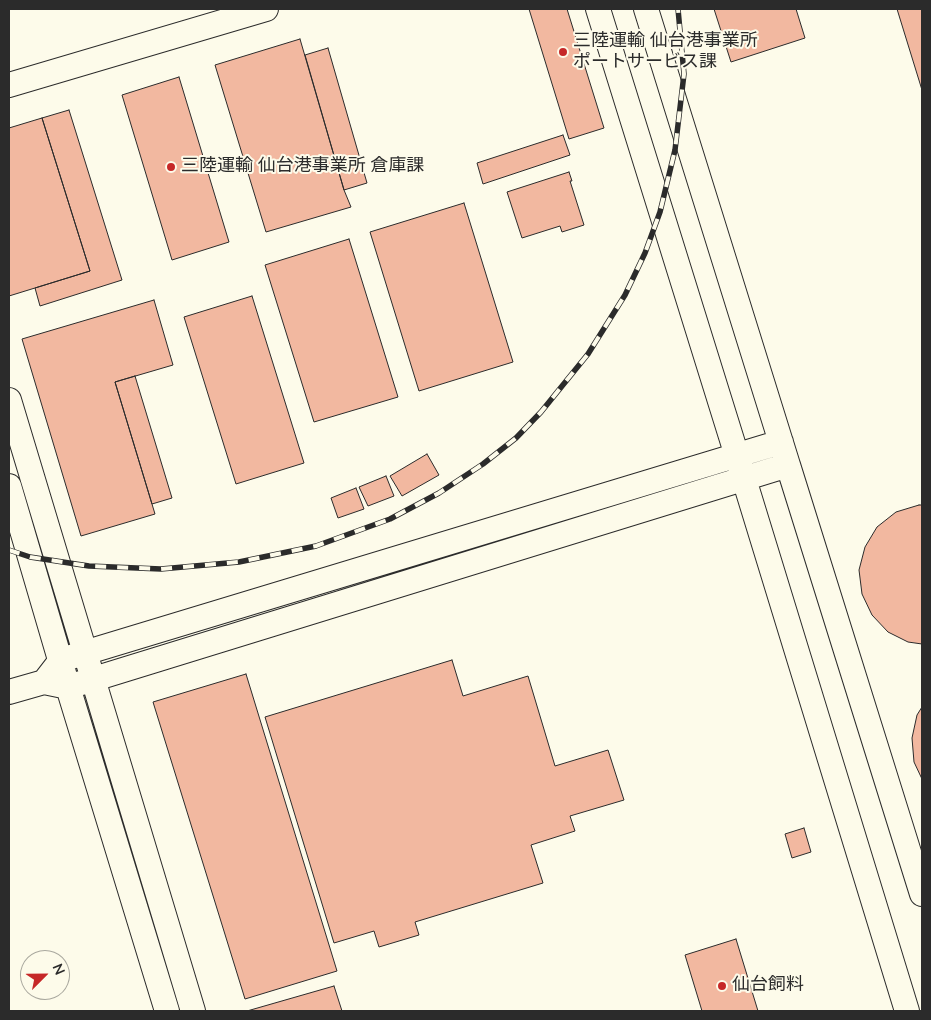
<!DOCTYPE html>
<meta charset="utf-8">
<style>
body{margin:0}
#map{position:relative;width:931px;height:1020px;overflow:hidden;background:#fdfbea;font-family:"Nunito Sans",sans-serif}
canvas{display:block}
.frame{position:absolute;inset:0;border:10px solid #2b2b2b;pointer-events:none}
.north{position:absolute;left:20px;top:950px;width:50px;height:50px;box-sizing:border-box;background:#fdfbea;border:1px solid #a9a89e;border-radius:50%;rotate:67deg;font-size:14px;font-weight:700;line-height:20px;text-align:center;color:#2b2b2b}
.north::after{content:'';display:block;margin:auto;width:18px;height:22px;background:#c62828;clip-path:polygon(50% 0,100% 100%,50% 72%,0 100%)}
</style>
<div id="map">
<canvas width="931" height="1020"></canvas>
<div class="frame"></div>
<div class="north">N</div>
</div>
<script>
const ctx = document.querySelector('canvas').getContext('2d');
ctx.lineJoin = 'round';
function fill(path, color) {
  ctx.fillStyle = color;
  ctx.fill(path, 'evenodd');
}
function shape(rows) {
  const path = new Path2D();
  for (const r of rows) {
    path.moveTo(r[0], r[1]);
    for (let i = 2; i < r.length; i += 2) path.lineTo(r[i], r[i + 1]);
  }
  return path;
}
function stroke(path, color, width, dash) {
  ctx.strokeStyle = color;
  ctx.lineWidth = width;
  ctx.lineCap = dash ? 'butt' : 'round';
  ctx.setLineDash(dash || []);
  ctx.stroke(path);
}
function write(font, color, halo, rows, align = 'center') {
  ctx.font = font + ' "Nunito Sans","Noto Sans JP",sans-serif';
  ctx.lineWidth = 4;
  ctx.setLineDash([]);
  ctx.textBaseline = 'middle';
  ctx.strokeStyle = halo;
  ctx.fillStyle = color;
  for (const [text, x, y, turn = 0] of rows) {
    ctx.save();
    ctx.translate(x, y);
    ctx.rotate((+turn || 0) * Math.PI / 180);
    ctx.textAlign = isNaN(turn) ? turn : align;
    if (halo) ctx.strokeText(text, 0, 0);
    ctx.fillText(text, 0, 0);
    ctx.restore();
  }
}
const building = shape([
 [529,9,567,9,604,128,569,139,529,9],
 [714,9,796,9,805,38,731,62,714,9],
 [897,9,922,9,922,90,897,9],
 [300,39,344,190,351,207,266,232,215,65,300,39],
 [328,48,367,183,344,190,305,55,328,48],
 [179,77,229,242,172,260,122,95,179,77],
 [69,110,122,280,40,306,35,288,90,271,42,118,69,110],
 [42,118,90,271,9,296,9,128,42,118],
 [563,135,570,155,483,184,477,163,563,135],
 [569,172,572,181,570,181,584,225,562,232,560,226,522,238,507,192,569,172],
 [464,203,513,362,419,391,370,232,464,203],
 [349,239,398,397,314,422,265,265,349,239],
 [252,296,304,463,236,484,184,317,252,296],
 [154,300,173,365,115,382,155,514,81,536,22,339,154,300],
 [135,376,172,498,152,504,115,382,135,376],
 [427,454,439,475,402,496,390,476,427,454],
 [386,476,394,496,368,506,359,487,386,476],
 [356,488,364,509,338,518,331,498,356,488],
 [919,505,922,505,922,644,908,642,888,632,872,615,862,594,859,570,865,547,877,527,896,512,919,505],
 [452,660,463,696,528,676,555,766,608,750,624,800,570,816,575,831,531,845,543,883,415,922,419,935,379,947,374,931,334,943,265,717,452,660],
 [246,674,337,971,245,999,153,702,246,674],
 [922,707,922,779,914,762,912,738,917,715,922,707],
 [804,828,811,852,792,858,785,834,804,828],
 [736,939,758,1011,702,1011,685,955,736,939],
 [334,986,342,1011,247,1011,334,986]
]);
const minor = shape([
 [598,9,737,456,907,1011],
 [9,85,266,9],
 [9,400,193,1011],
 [788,465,922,894],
 [9,486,68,687,167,1011],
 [44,682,61,660,781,442],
 [9,692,44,682,68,687,788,465,646,9]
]);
const rail = shape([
 [9,550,30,557,89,566,161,569,239,562,316,546,390,519,439,493,483,464,516,438,541,412,588,354,625,295,645,253,660,212,675,150,684,74,678,9]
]);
const markers = [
 [563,52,5,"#c62828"],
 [171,167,5,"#c62828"],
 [722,986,5,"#c62828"]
];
const poiNames = [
 ["三陸運輸 仙台港事業所",573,42],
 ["ポートサービス課",573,63],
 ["三陸運輸 仙台港事業所 倉庫課",181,167],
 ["仙台飼料",732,986]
];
fill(building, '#f2b8a0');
stroke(building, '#2b2b2b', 1);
stroke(minor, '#2b2b2b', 26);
stroke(minor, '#fdfbea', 24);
stroke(rail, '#2b2b2b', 5.5);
stroke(rail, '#fdfbea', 4, [11]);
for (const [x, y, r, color] of markers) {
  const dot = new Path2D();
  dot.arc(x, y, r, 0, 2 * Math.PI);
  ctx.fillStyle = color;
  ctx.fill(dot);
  stroke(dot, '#fdfbea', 2);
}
write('18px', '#2b2b2b', '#fdfbea', poiNames, 'left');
</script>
